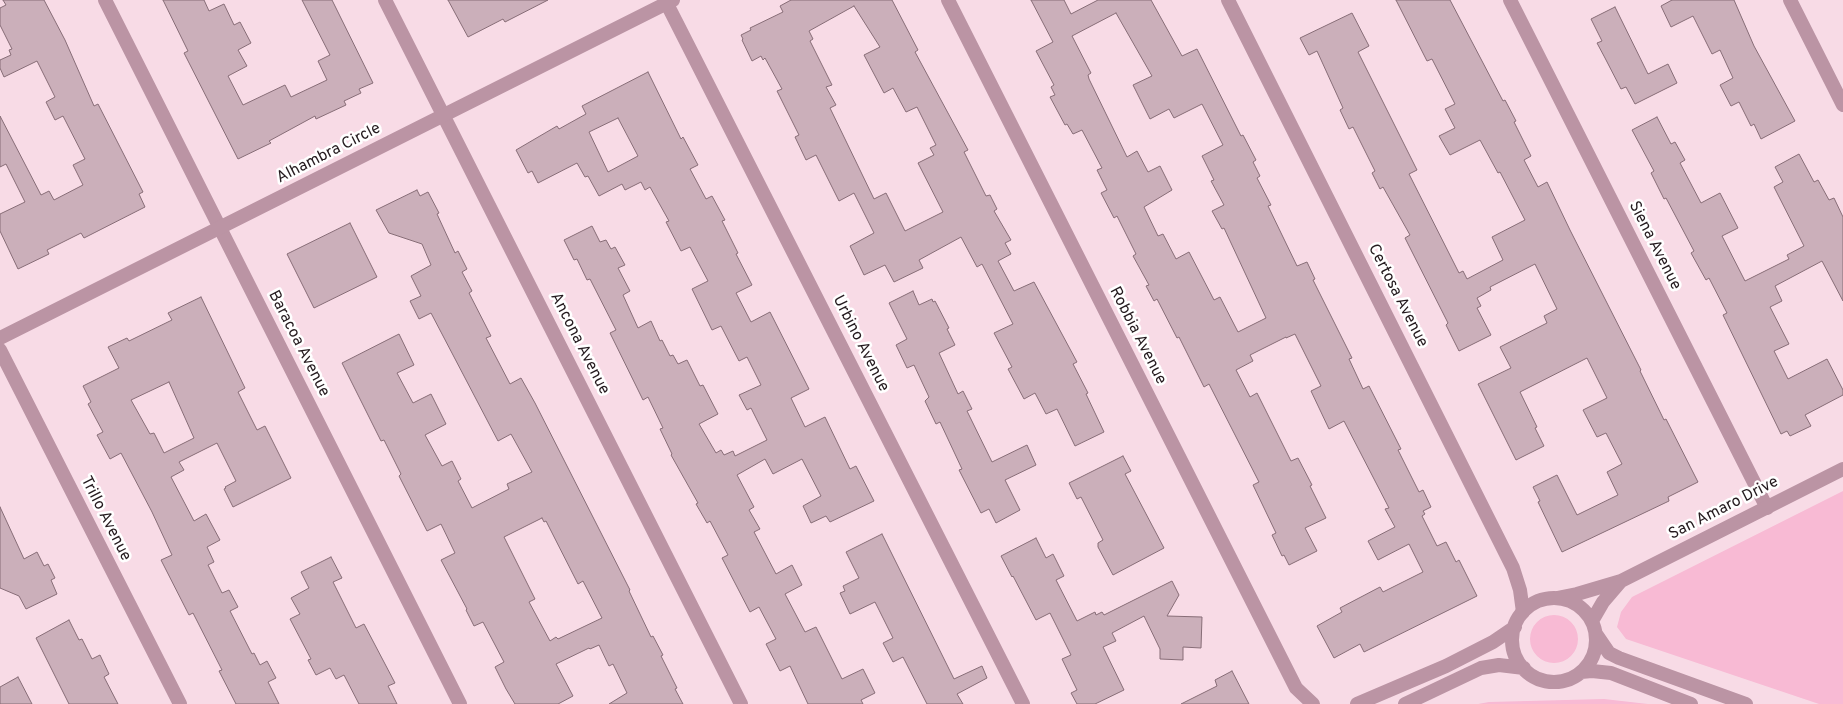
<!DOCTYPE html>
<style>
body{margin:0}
canvas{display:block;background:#f8dbe6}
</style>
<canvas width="1843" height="704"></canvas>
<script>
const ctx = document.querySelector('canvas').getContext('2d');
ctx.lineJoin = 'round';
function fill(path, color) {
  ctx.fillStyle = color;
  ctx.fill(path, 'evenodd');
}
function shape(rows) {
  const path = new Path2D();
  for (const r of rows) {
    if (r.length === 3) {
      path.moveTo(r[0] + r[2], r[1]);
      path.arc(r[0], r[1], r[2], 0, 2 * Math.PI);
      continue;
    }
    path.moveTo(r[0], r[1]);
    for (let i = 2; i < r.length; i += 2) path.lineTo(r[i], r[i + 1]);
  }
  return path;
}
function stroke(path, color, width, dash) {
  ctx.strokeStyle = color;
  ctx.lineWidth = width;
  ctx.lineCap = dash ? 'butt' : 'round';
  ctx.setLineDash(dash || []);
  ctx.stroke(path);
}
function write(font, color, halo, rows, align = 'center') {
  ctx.font = font + ' Overpass,sans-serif';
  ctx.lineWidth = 5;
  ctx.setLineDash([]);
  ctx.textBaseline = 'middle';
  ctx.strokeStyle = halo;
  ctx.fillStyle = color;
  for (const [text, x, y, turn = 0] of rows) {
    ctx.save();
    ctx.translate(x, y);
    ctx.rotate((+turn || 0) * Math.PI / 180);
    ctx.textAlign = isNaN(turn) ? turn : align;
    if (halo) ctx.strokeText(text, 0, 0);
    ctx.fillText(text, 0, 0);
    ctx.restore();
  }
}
const green = shape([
 [1843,491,1843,704,1819,704,1626,639,1617,627,1621,612,1632,597],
 [1554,639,24],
 [1604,699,1648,704,1478,704,1489,702]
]);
const building = shape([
 [3,0,44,0,65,40,94,106,98,104,143,192,139,194,145,207,84,238,81,233,47,250,49,254,18,269,0,231,0,214,25,202,6,164,0,167,0,116,41,195,49,191,54,200,83,185,73,165,85,159,63,116,55,120,46,102,55,97,37,61,4,77,0,68,0,60,11,55,9,50,12,49,0,25,0,8,6,5,3,0],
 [163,0,204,0,209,11,224,4,234,25,240,22,251,43,238,50,247,66,228,76,243,105,285,85,291,97,327,80,318,61,330,55,302,0,332,0,373,83,359,89,361,93,344,101,346,105,316,119,315,116,269,141,271,143,238,159,184,53,188,51,163,0],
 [448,0,548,0,505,22,503,19,468,37,448,0],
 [791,0,892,0,918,50,915,52,968,150,964,152,986,196,990,195,997,209,994,211,1011,240,1005,243,1011,254,998,261,1014,291,1034,282,1077,362,1073,364,1088,393,1086,394,1104,432,1075,446,1057,409,1046,414,1035,393,1024,399,1008,369,1012,367,994,333,1013,324,982,264,977,267,961,237,919,260,923,268,894,282,885,265,864,275,850,246,874,233,854,193,839,201,816,155,806,160,795,137,799,135,777,91,782,89,765,58,763,60,761,56,752,61,742,40,743,39,741,35,751,30,750,28,783,12,780,6,791,0],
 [854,6,880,47,864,55,884,93,893,88,906,112,917,107,936,145,930,148,934,155,918,163,943,212,905,231,886,193,874,199,830,108,836,105,826,87,832,85,810,41,813,39,809,31,854,6],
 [1031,0,1064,0,1071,14,1098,0,1151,0,1182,56,1197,49,1241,136,1243,135,1256,160,1253,162,1260,176,1257,178,1271,205,1268,206,1297,266,1307,262,1315,279,1313,280,1352,358,1349,359,1363,389,1369,386,1401,449,1398,450,1419,492,1423,490,1431,507,1423,511,1425,514,1422,516,1437,546,1446,542,1456,562,1459,560,1477,596,1364,652,1360,644,1334,658,1317,626,1342,612,1340,608,1380,587,1383,592,1423,572,1409,544,1378,560,1368,541,1395,527,1385,509,1389,508,1344,421,1329,429,1311,391,1321,386,1295,334,1286,338,1286,337,1250,355,1253,361,1236,370,1250,397,1257,393,1291,461,1298,458,1312,485,1310,486,1326,518,1305,528,1317,551,1289,565,1284,555,1282,556,1272,535,1276,533,1253,485,1259,482,1209,384,1204,387,1179,337,1177,338,1157,299,1154,301,1146,286,1149,285,1133,256,1136,254,1117,216,1114,218,1101,193,1107,190,1097,170,1102,168,1082,130,1073,134,1067,124,1065,125,1050,97,1055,95,1051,87,1054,85,1036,51,1053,42,1031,0],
 [1116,13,1152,76,1133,85,1150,119,1169,109,1174,118,1202,104,1223,145,1202,156,1214,180,1211,181,1224,205,1212,211,1222,229,1224,228,1266,318,1238,332,1220,297,1214,300,1189,252,1176,259,1163,234,1158,236,1144,207,1172,190,1160,166,1148,172,1137,151,1127,157,1089,79,1088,75,1091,73,1072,36,1116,13],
 [1396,0,1450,0,1503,101,1505,100,1516,121,1514,122,1531,156,1524,160,1538,187,1547,182,1570,230,1641,370,1640,371,1664,420,1666,419,1698,482,1668,497,1669,501,1562,552,1538,502,1540,501,1533,487,1557,475,1577,515,1618,495,1607,472,1622,464,1606,433,1597,437,1583,410,1607,398,1587,358,1520,392,1537,427,1535,428,1544,446,1516,460,1478,384,1511,368,1500,347,1547,323,1544,316,1557,309,1535,264,1490,287,1491,290,1477,298,1481,306,1477,308,1491,335,1459,351,1446,325,1448,323,1405,238,1410,235,1383,187,1380,189,1372,173,1375,171,1353,127,1349,129,1340,110,1343,108,1317,51,1309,55,1300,38,1352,13,1369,46,1358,52,1417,170,1409,174,1459,273,1463,271,1467,279,1503,260,1492,237,1525,220,1500,172,1498,173,1480,140,1450,155,1439,136,1455,128,1445,109,1455,104,1432,59,1427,61,1396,0],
 [1672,0,1734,0,1754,46,1795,121,1761,139,1754,124,1751,126,1739,102,1731,106,1720,85,1733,78,1720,50,1712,54,1693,16,1671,27,1661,6,1672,0],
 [1615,7,1648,74,1668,64,1677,83,1635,104,1626,87,1621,89,1605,58,1597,43,1602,41,1591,19,1615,7],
 [648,72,681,139,683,137,698,165,690,169,706,199,712,196,725,220,722,221,738,253,736,254,752,285,736,293,751,322,770,312,809,389,791,398,805,427,825,417,850,469,856,466,874,501,830,522,826,516,811,523,803,506,821,496,802,459,773,474,765,459,737,475,754,507,749,510,760,529,754,532,776,574,792,565,802,585,785,594,805,632,816,627,842,679,863,669,875,693,861,700,863,704,808,704,790,666,780,671,766,644,776,639,759,607,750,612,722,558,728,555,710,521,707,523,696,504,698,503,671,455,672,454,660,429,663,428,648,397,643,400,610,333,616,330,590,279,587,280,577,259,574,260,564,240,592,226,600,242,606,240,611,249,615,247,625,265,618,268,630,291,623,295,638,328,651,321,660,341,662,340,670,356,673,355,678,364,687,360,700,386,703,385,718,414,699,424,716,453,721,450,724,455,733,451,735,456,767,440,751,408,747,410,739,395,761,385,747,357,739,361,721,326,712,330,692,289,708,281,690,247,681,251,666,222,669,221,650,187,645,190,641,182,625,190,622,184,599,196,588,176,585,177,577,163,538,183,532,171,528,173,516,150,557,126,559,129,586,114,582,106,648,72],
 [618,118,638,156,608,172,589,132,618,118],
 [1657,117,1671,144,1675,142,1685,160,1680,163,1701,203,1720,193,1738,228,1722,236,1745,281,1789,259,1787,255,1804,246,1774,187,1783,182,1775,167,1799,154,1814,182,1818,180,1829,200,1834,198,1843,217,1843,301,1822,261,1775,286,1782,301,1770,307,1789,344,1774,351,1788,379,1827,359,1843,390,1843,395,1805,415,1811,426,1790,436,1787,431,1781,434,1723,315,1727,313,1709,278,1706,280,1691,253,1694,251,1666,198,1664,199,1651,173,1654,171,1632,130,1657,117],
 [417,190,420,196,428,192,439,213,437,214,455,253,458,251,467,269,462,272,472,291,469,293,491,336,486,338,510,384,521,378,535,403,630,590,629,591,651,637,653,636,663,655,661,656,677,688,675,689,683,704,609,704,627,693,613,664,609,666,599,645,590,649,589,648,556,664,573,696,558,704,515,704,506,689,495,667,504,662,483,622,474,626,466,610,467,609,441,560,455,553,441,524,427,531,399,476,401,474,384,440,381,441,342,363,399,334,414,365,397,373,413,403,431,394,446,424,425,435,442,466,452,461,461,479,458,481,472,508,509,489,507,484,532,472,511,434,498,441,431,313,419,319,410,301,421,296,411,276,431,265,422,244,389,233,376,210,417,190],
 [542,518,544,522,546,521,578,584,583,581,602,618,558,639,556,637,550,641,529,602,535,599,504,537,542,518],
 [350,223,377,277,314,308,287,254,350,223],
 [913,291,919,305,932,299,933,302,935,301,949,328,947,329,955,345,939,353,958,394,963,391,972,409,967,411,992,462,1027,445,1036,465,1005,480,1020,510,996,523,989,509,981,513,959,470,962,469,940,422,936,424,925,401,929,397,914,365,907,368,896,345,907,339,889,303,913,291],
 [201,297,245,388,238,392,257,430,265,426,291,478,233,507,224,489,226,488,225,487,236,481,217,443,179,462,184,470,171,477,194,521,206,514,220,540,207,547,214,562,208,565,222,593,229,590,238,607,230,611,252,654,254,653,260,665,267,661,276,678,268,682,279,704,236,704,219,671,222,670,193,613,189,615,161,560,172,555,152,512,121,453,110,459,97,435,103,432,88,404,91,402,83,386,119,368,108,347,127,338,129,341,172,320,168,313,201,297],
 [169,382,194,438,164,453,154,433,150,434,131,400,169,382],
 [1123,456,1131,471,1125,474,1164,548,1113,575,1098,547,1098,543,1103,540,1081,497,1077,499,1069,483,1123,456],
 [0,507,24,559,37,552,44,566,48,564,55,578,51,580,57,594,26,609,19,596,0,588,0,507],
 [882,534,954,679,982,666,987,678,957,694,963,704,927,704,903,657,893,662,883,643,893,638,875,602,850,614,840,593,845,591,843,586,859,578,846,552,882,534],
 [1036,538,1046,558,1053,554,1064,576,1056,580,1077,621,1095,612,1096,615,1102,612,1104,615,1172,581,1179,595,1167,616,1202,617,1201,648,1183,647,1183,660,1160,659,1160,649,1144,616,1112,633,1116,641,1103,647,1124,690,1095,704,1077,704,1071,693,1077,690,1062,659,1071,655,1050,613,1036,620,1013,576,1012,577,1001,556,1036,538],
 [331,557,342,578,333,582,356,628,364,624,395,683,388,686,397,704,359,704,344,675,336,679,330,668,316,675,308,660,311,659,290,619,300,614,291,598,309,588,301,572,331,557],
 [69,620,79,640,82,639,92,659,100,655,109,674,104,677,118,704,69,704,36,638,69,620],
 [1232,671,1249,704,1181,704,1217,686,1215,680,1232,671],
 [18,677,32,704,0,704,0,687,18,677]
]);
const minor = shape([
 [105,0,460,704],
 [385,0,741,704],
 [665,0,1023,704],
 [948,0,1296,688,1313,704],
 [1228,0,1513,568,1520,590,1523,612],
 [1510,0,1767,508],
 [1790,0,1843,105],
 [0,350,180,704]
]);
const tertiary = shape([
 [0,338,673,0],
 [1557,598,1577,594,1621,581,1843,469],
 [1554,640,42],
 [1592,621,1603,602,1621,581],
 [1596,634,1609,653,1619,658,1746,704],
 [1581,672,1592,671,1611,673,1691,704],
 [1357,704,1446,666,1493,642,1515,627],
 [1405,704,1481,668,1499,665,1524,668]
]);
const streetNames = [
 ["Alhambra Circle",329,154,-27],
 ["Siena Avenue",1654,246,63],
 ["Certosa Avenue",1397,296,63],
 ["Robbia Avenue",1137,336,63],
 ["Baracoa Avenue",298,344,63],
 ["Ancona Avenue",579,344,63],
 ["Urbino Avenue",860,344,63],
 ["San Amaro Drive",1724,509,-27],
 ["Trillo Avenue",105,519,63]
];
fill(green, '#f8bad4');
fill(building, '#cbafba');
stroke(building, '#876d77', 1);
stroke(minor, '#bb94a4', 14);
stroke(tertiary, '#bb94a4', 14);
write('16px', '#241a1e', '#fff', streetNames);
</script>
